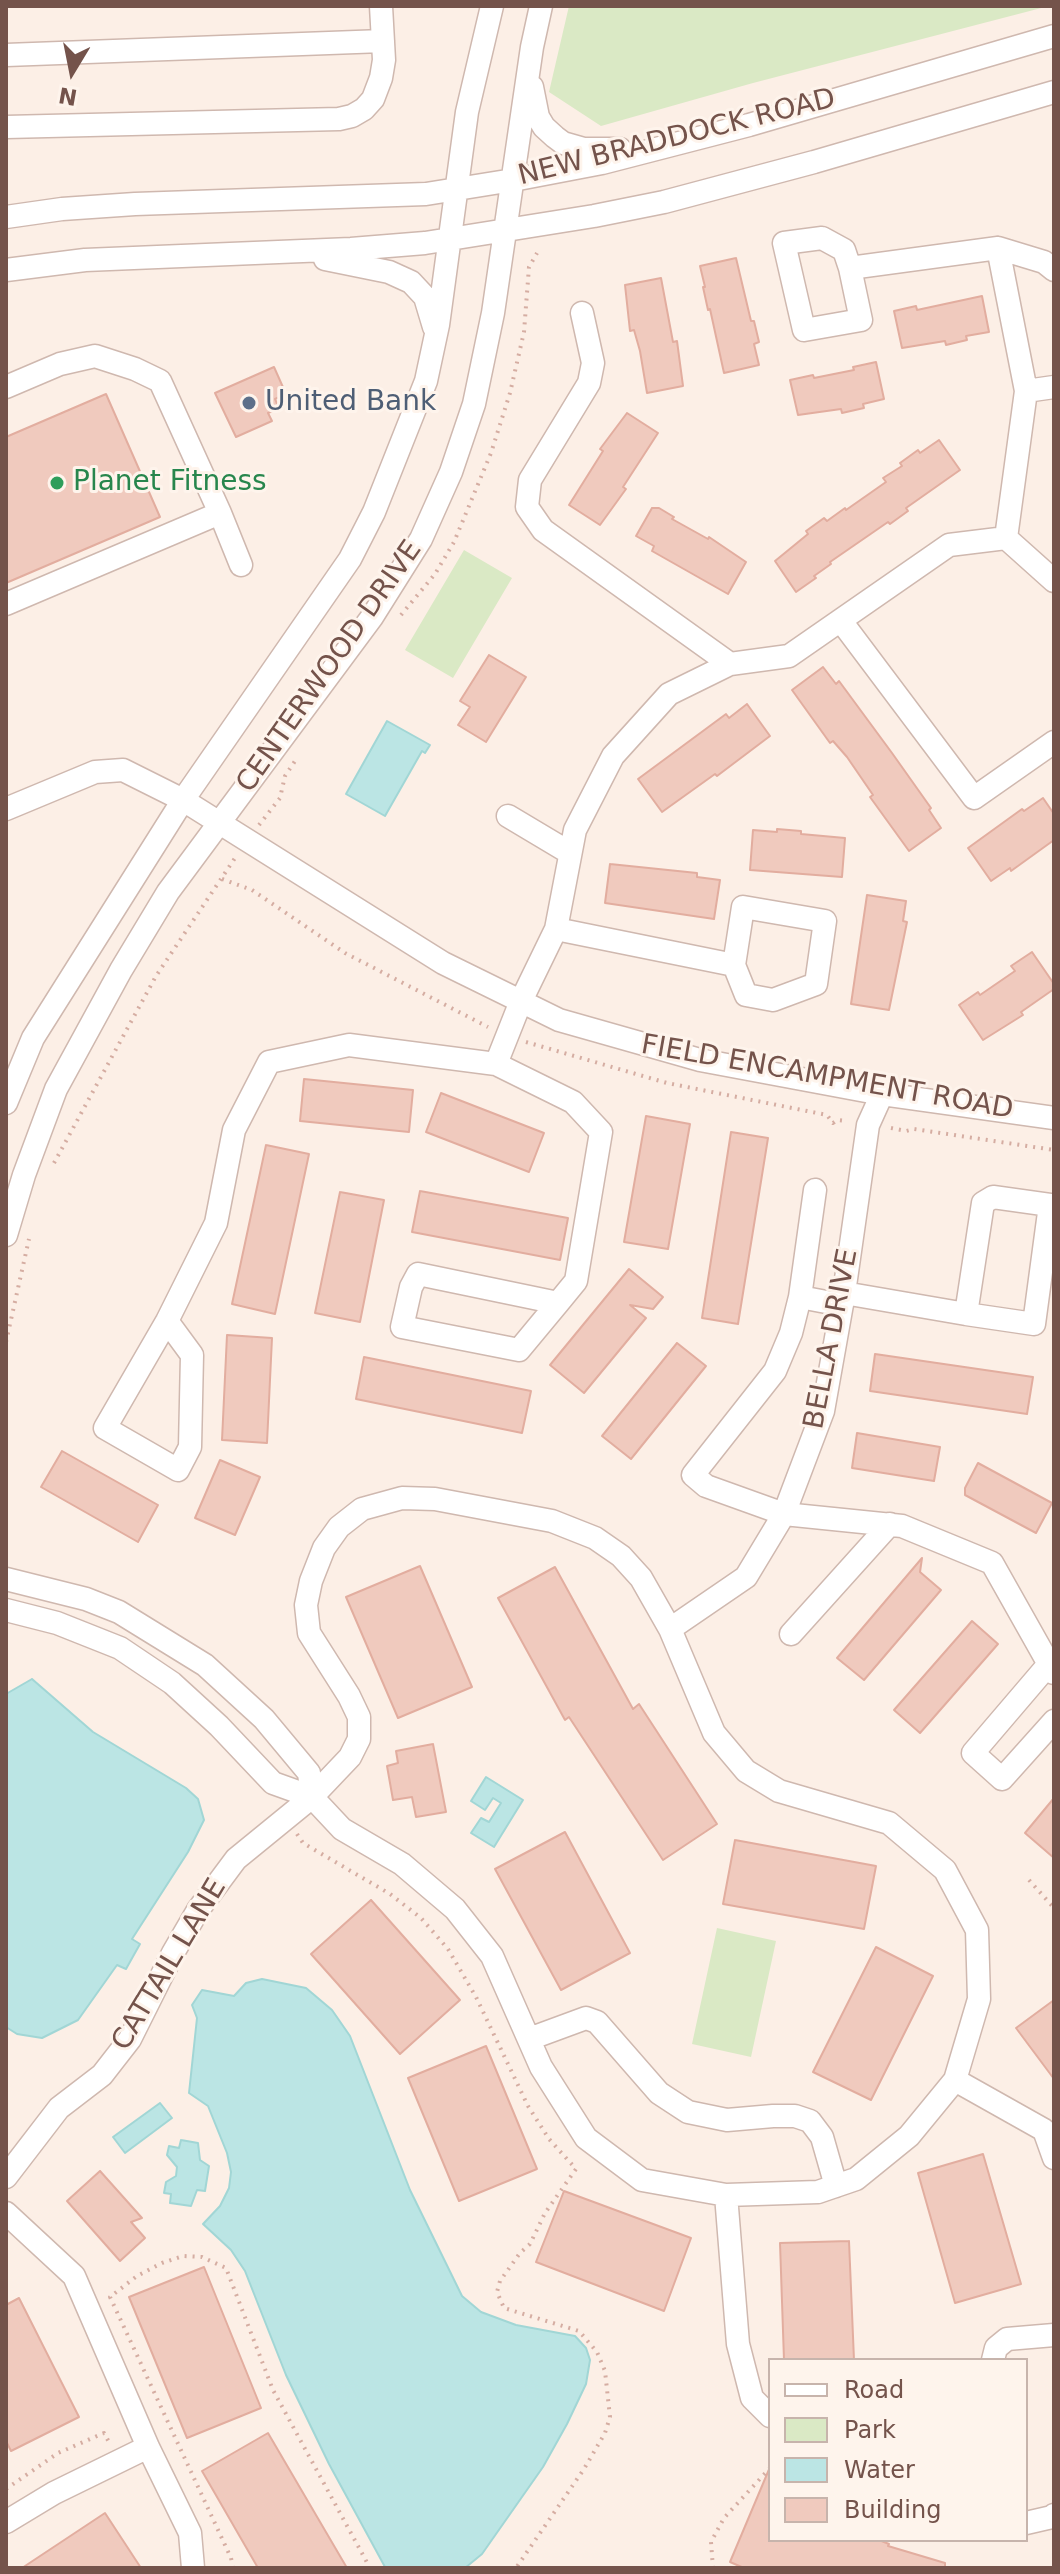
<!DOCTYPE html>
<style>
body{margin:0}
#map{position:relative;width:1060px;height:2574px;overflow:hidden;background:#fcefe6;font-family:"DejaVu Sans",sans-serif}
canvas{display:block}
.frame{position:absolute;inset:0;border:8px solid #74534b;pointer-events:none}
.legend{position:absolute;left:768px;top:2358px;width:260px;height:184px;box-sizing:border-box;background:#fef4ec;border:2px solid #c7b4ac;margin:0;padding:10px 14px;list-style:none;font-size:24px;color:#74534b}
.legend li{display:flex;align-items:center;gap:16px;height:40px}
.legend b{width:40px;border:2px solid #c7b4ac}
.north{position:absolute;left:32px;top:32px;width:80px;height:80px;-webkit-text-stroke:6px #fef4ec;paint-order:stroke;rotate:190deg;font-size:22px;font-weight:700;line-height:32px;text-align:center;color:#74534b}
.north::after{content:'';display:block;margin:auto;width:28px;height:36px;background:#74534b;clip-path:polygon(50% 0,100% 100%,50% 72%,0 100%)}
</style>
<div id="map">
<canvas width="1060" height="2574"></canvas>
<div class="frame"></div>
<ul class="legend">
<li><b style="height:10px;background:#fff"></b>Road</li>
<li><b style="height:22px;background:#dae9c5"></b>Park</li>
<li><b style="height:22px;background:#bbe5e4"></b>Water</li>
<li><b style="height:22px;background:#f0cabe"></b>Building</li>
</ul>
<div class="north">N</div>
</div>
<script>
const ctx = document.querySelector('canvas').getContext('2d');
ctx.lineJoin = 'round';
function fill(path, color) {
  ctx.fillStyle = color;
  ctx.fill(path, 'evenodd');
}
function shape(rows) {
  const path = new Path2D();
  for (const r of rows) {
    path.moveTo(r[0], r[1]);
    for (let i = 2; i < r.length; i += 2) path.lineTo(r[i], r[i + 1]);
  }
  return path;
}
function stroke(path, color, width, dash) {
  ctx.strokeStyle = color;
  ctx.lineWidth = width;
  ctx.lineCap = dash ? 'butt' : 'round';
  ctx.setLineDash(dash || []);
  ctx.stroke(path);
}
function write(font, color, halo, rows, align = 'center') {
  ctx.font = font + ' "DejaVu Sans",sans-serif';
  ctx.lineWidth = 6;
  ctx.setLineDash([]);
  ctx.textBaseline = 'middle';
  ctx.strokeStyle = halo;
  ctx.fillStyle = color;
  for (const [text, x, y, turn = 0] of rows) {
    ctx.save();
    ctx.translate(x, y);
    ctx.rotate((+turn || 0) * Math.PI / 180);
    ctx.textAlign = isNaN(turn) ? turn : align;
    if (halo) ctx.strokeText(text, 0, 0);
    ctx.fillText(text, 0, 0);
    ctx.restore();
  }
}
const green = shape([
 [569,6,1049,6,753,83,601,126,549,92],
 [464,550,512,578,453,678,405,650],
 [717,1928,776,1941,751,2057,692,2044]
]);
const water = shape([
 [387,721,430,745,425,753,422,751,385,816,346,794,387,721],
 [32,1679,93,1732,186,1788,198,1799,204,1820,188,1852,132,1939,140,1944,126,1969,117,1965,78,2020,42,2038,17,2034,6,2027,6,1694,32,1679],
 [486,1777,523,1800,494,1847,471,1833,481,1818,489,1822,501,1803,493,1798,485,1810,471,1801,486,1777],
 [262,1979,306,1988,332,2010,350,2036,410,2190,462,2296,481,2312,516,2325,575,2336,586,2348,590,2360,586,2384,567,2424,543,2467,482,2554,465,2568,385,2567,329,2464,286,2375,245,2271,231,2250,203,2224,220,2206,229,2188,231,2172,227,2153,208,2106,189,2093,197,2018,192,2005,202,1990,234,1996,246,1983,262,1979],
 [160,2103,172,2118,125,2153,113,2137,160,2103],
 [181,2140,198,2143,200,2160,209,2166,205,2191,197,2190,191,2206,170,2203,171,2194,164,2193,166,2182,176,2176,177,2167,167,2155,169,2146,179,2148,181,2140]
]);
const building = shape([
 [736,258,751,321,754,321,759,342,754,344,759,365,724,373,710,309,708,310,703,287,705,287,700,266,736,258],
 [661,278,673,342,677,341,683,386,647,393,640,351,634,330,630,331,625,285,661,278],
 [982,296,989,332,966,336,967,340,946,345,945,341,902,348,894,311,916,306,917,310,982,296],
 [876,362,884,399,863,404,864,408,842,413,841,409,798,415,790,380,813,375,814,378,854,370,853,367,876,362],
 [274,367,286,394,275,399,279,408,268,413,272,421,236,437,215,393,274,367],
 [106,394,160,517,6,583,6,437,106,394],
 [627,413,658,433,623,487,626,489,600,525,569,505,603,451,600,449,627,413],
 [939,440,960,470,906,508,908,511,890,524,888,522,830,562,831,564,814,576,816,578,796,592,775,561,808,534,806,531,824,518,827,521,845,508,846,510,886,482,883,478,902,466,900,463,918,450,920,453,939,440],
 [652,508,659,508,674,517,672,519,708,539,709,537,746,562,728,594,652,551,654,546,636,536,652,508],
 [489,655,526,677,486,742,458,725,470,707,460,701,489,655],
 [823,667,836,684,839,681,892,753,931,808,929,810,941,828,909,851,870,797,873,795,847,757,833,741,830,743,792,690,823,667],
 [747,704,770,736,717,776,715,774,662,812,638,779,726,714,729,718,747,704],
 [1043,798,1054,814,1054,840,1011,871,1010,868,991,881,968,848,1022,809,1024,811,1043,798],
 [777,829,801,831,801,834,845,838,842,877,750,870,753,830,777,832,777,829],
 [610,864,697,873,697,877,720,880,714,919,605,903,610,864],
 [867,895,906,901,903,921,907,922,889,1010,851,1004,867,895],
 [1032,952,1054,984,1054,989,1021,1012,1023,1015,983,1040,959,1005,978,992,980,995,1015,971,1011,966,1032,952],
 [304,1079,413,1090,409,1132,300,1121,304,1079],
 [441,1093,544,1133,529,1172,426,1132,441,1093],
 [646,1116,690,1124,668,1249,624,1242,646,1116],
 [731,1132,768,1138,738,1324,702,1318,731,1132],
 [266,1145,309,1154,275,1314,232,1304,266,1145],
 [420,1191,568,1218,560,1260,412,1232,420,1191],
 [340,1192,384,1200,360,1322,315,1313,340,1192],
 [629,1269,663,1297,653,1309,630,1305,646,1318,584,1393,550,1365,629,1269],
 [227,1335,272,1338,267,1443,222,1440,227,1335],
 [677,1343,706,1366,631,1459,602,1436,677,1343],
 [875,1354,1033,1377,1027,1414,870,1391,875,1354],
 [364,1357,531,1391,522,1433,356,1399,364,1357],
 [857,1433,940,1447,934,1481,852,1468,857,1433],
 [62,1451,158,1505,138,1542,41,1487,62,1451],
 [220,1460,260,1477,235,1535,195,1518,220,1460],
 [978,1463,1052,1503,1036,1533,965,1495,965,1488,978,1463],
 [922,1558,920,1572,941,1590,864,1680,837,1658,922,1558],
 [420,1566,472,1687,398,1718,346,1597,420,1566],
 [555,1567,633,1709,639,1704,717,1824,663,1860,569,1717,565,1720,498,1598,555,1567],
 [972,1621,998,1644,920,1733,894,1710,972,1621],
 [433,1744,446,1812,416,1817,412,1797,393,1800,387,1766,398,1763,396,1751,433,1744],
 [1054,1798,1054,1858,1025,1833,1054,1798],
 [565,1832,630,1953,561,1990,495,1869,565,1832],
 [735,1840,876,1866,864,1929,723,1904,735,1840],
 [371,1900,460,2000,400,2054,311,1954,371,1900],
 [876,1947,933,1976,871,2100,813,2072,876,1947],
 [1054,2000,1054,2079,1016,2028,1054,2000],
 [486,2046,537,2169,459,2201,408,2078,486,2046],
 [983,2154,1021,2284,955,2303,918,2173,983,2154],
 [100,2171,142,2218,131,2222,145,2238,120,2261,67,2201,100,2171],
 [564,2191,691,2238,664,2311,536,2262,564,2191],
 [849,2241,854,2360,784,2360,780,2243,849,2241],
 [204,2267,261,2408,187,2438,129,2297,204,2267],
 [19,2298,79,2417,11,2451,6,2441,6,2305,19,2298],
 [268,2433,347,2568,258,2568,202,2471,268,2433],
 [770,2467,770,2540,879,2540,889,2544,888,2546,945,2563,945,2568,744,2568,730,2562,770,2467],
 [105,2513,141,2568,22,2568,105,2513]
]);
const path = shape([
 [401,615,435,574,454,542,491,453,510,393,524,332,529,267,537,253],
 [259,825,280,798,285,776,295,761],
 [222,879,252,890,345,953,488,1027],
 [526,1042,667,1083,827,1115,833,1123,837,1120,846,1121],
 [891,1128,906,1131,914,1129,1054,1150],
 [54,1163,156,976,235,858],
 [6,1342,29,1239],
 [297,1834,303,1843,390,1894,421,1918,448,1949,476,1997,528,2106,549,2139,576,2169,545,2213,530,2244,520,2253,500,2281,497,2292,504,2308,579,2331,597,2352,605,2371,610,2417,605,2433,584,2469,516,2568],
 [1029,1880,1054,1908],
 [6,2489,58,2453,104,2433,110,2444],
 [233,2568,231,2558,110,2297,137,2276,162,2263,183,2256,202,2257,226,2268,273,2390,370,2568],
 [713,2568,711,2542,724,2518,770,2468]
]);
const minor = shape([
 [6,55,383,41],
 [532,87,538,117,544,127,555,137,563,143,584,149,620,149],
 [6,127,339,119,352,116,364,109,373,99,381,78,384,60,381,6],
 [6,217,62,209,135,204,426,194,513,180,602,163,749,125,1054,36],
 [822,238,844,250,850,268,861,320,804,330,784,243,822,238],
 [998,248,1026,391,1006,538],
 [325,259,389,272,411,282,425,297,434,327],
 [850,268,998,248,1044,262,1054,270],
 [6,270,85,260,351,249,425,243,594,216,664,202,814,162,1054,92],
 [582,313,593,363,589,383,530,480,527,507,543,530,730,664],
 [6,387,60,364,95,356,135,369,160,381,220,513,6,604],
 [1026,391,1054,387],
 [220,513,241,565],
 [841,621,974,798,1054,742],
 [6,809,95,772,123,770,183,800,443,963,559,1020,700,1060,882,1094,1054,1118],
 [508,816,570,853],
 [743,907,825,921,816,984,773,1000,746,995,734,965,743,907],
 [556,929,734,965],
 [496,1064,521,1001,556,929,575,830,613,756,669,694,730,664,789,656,949,545,1006,538,1054,581],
 [6,1103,33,1038,183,800,350,559,374,512,426,381,438,325,467,112,492,6],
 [815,1190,800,1297,791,1333,775,1371,693,1475,706,1486,784,1514,902,1526,992,1563,1054,1673],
 [6,1235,24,1175,56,1089,121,970,168,892,372,617,421,539,451,472,474,404,493,313,532,47,541,6],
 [844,1293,966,1314,1034,1324,1050,1205,993,1197,983,1203,966,1314],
 [800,1297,842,1305],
 [167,1321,192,1355,190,1447,178,1470,105,1428,167,1321,216,1223,234,1130,269,1062,349,1045,496,1064,573,1102,601,1132,576,1281,558,1303,519,1350,402,1327,411,1287,418,1274,558,1303],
 [6,1579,86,1599,119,1612,205,1665,264,1719,309,1773,312,1797],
 [6,1610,57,1623,120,1648,172,1683,219,1726,273,1783,312,1797,342,1829,402,1864,455,1909,492,1956,541,2067,586,2138,642,2180,726,2195,818,2192,856,2179,909,2136,955,2080,979,1999,977,1930,945,1870,889,1823,779,1791,746,1771,714,1733,670,1629,641,1578,621,1556,595,1538,552,1521,435,1499,402,1498,362,1509,339,1527,324,1548,311,1581,306,1605,309,1633,349,1696,359,1717,359,1739,350,1757,312,1797,236,1859,198,1910,173,1953,130,2039,102,2075,59,2108,6,2177],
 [670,1629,746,1577,784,1514,823,1411,844,1293,868,1125,882,1094],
 [791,1634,890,1524],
 [1049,1664,973,1753,1002,1779,1054,1721],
 [529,2039,586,2018,597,2022,659,2093,688,2112,727,2120,773,2116,795,2116,810,2121,822,2137,836,2186],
 [955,2080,1044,2130,1054,2158],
 [726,2195,738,2344,752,2398,770,2416],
 [6,2213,74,2276,148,2447,190,2533,193,2568],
 [993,2360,996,2348,1007,2339,1054,2335],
 [6,2522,54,2493,148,2447],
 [1026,2523,1052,2517,1054,2515]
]);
const markers = [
 [249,403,8,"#5c6f8a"],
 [57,483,8,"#2e9e5b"]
];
const streetNames = [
 ["NEW BRADDOCK ROAD",677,138,-14],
 ["CENTERWOOD DRIVE",330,667,-55],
 ["FIELD ENCAMPMENT ROAD",827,1078,10],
 ["BELLA DRIVE",832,1339,-79],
 ["CATTAIL LANE",170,1965,-59]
];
const serviceNames = [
 ["United Bank",265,403]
];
const leisureNames = [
 ["Planet Fitness",73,483]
];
fill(green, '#dae9c5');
fill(water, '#bbe5e4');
stroke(water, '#a1d6d5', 2);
fill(building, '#f0cabe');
stroke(building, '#e2ad9f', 2);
stroke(minor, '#cfb8af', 25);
stroke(path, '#d5ada2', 4, [2, 6]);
stroke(minor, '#fff', 22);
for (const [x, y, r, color] of markers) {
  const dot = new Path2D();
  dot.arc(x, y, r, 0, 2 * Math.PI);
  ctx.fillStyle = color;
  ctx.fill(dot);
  stroke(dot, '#fef4ec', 3);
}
write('28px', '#74534b', '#fef4ec', streetNames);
write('28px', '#4e5e75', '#fef4ec', serviceNames, 'left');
write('28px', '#27864d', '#fef4ec', leisureNames, 'left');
</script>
